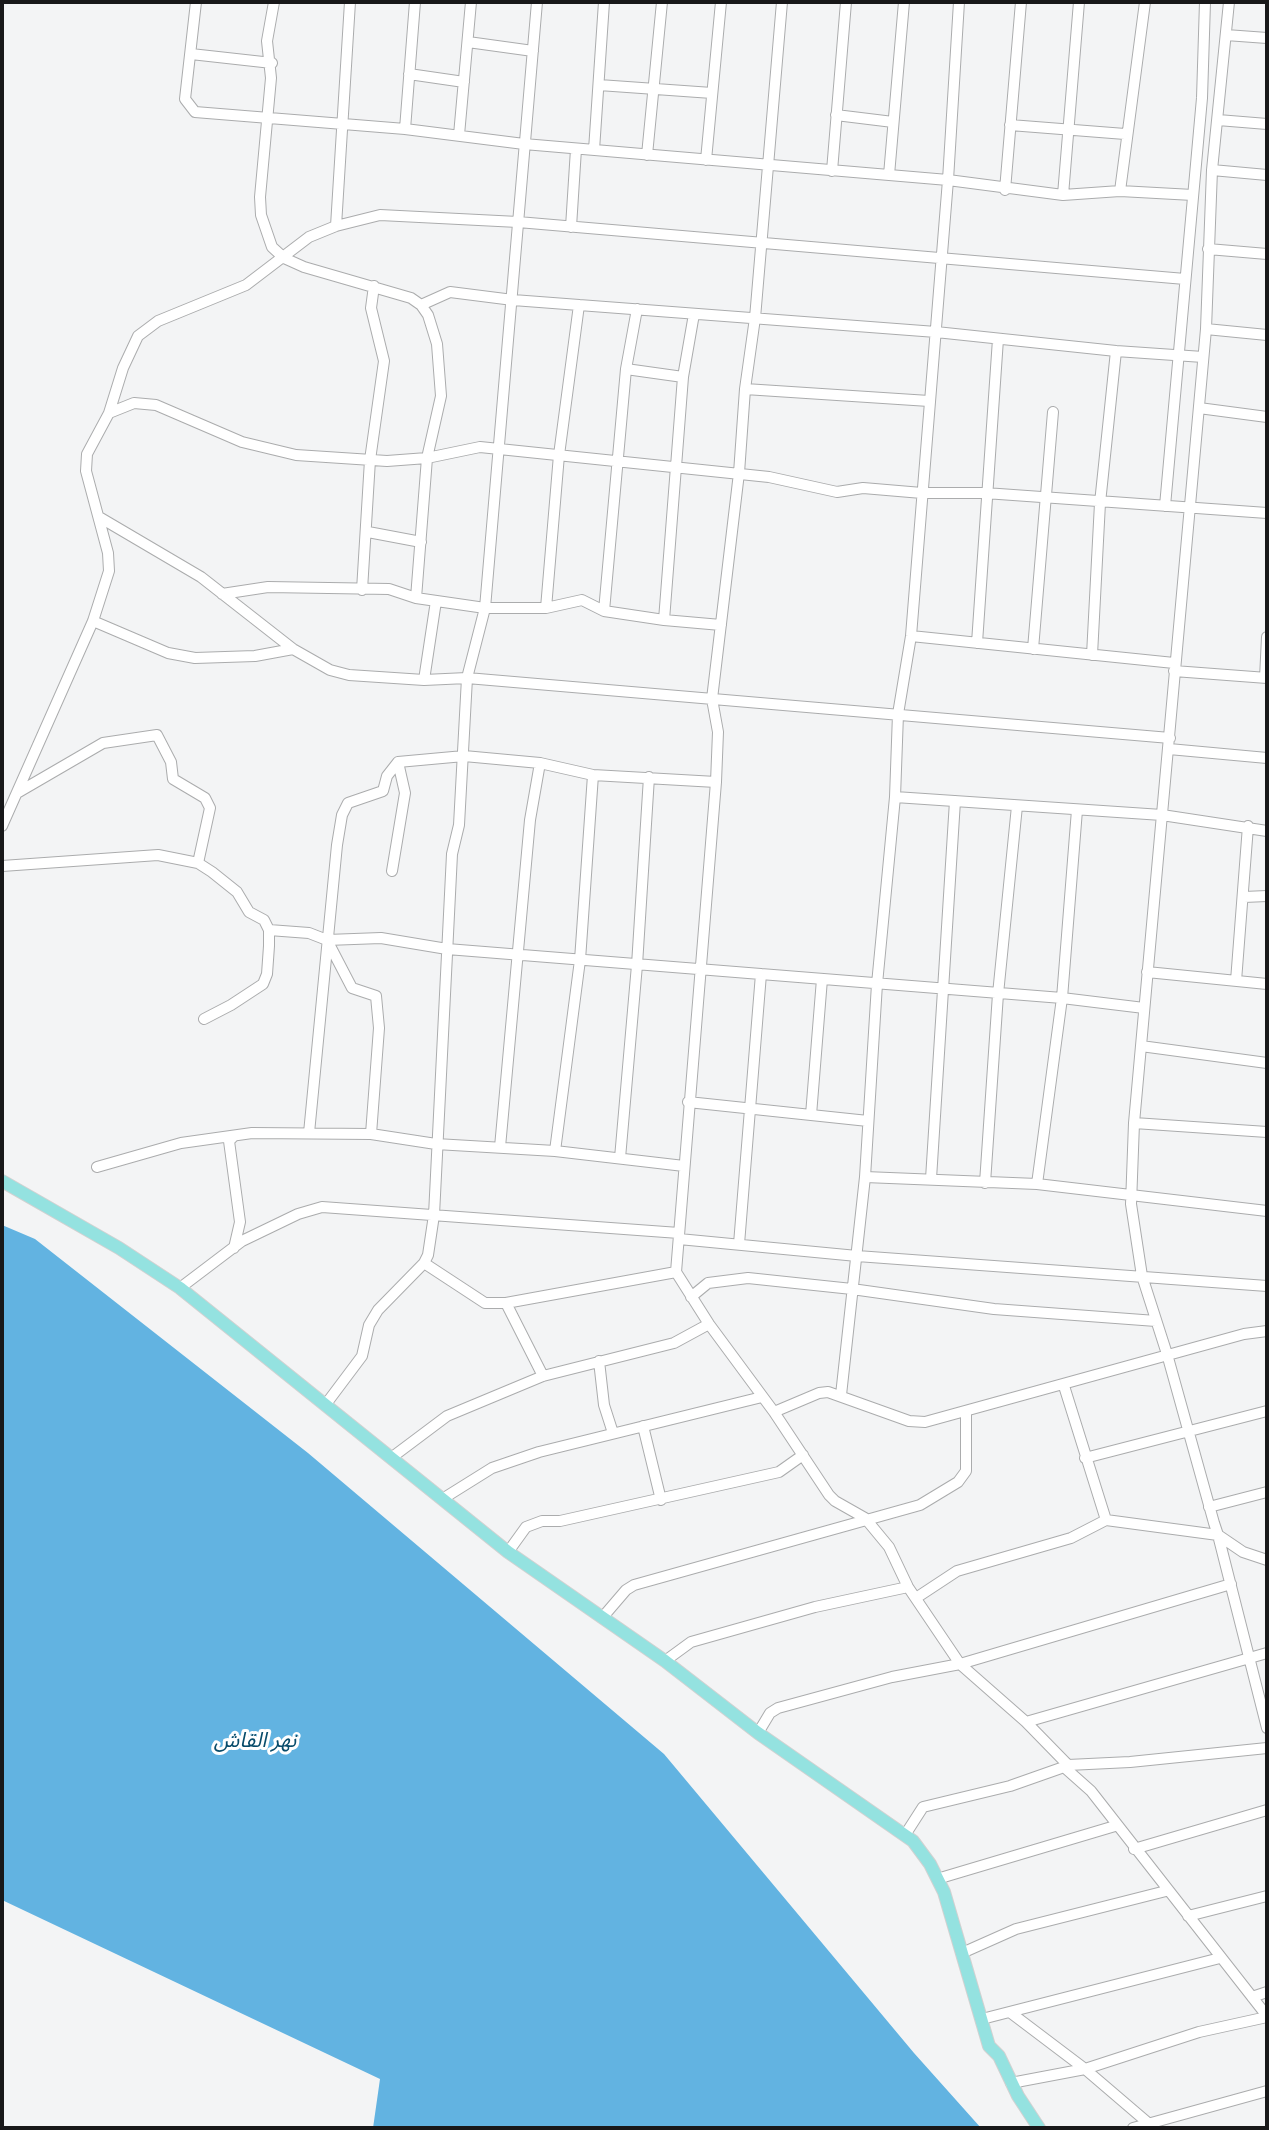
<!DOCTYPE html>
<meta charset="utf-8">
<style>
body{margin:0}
#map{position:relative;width:1269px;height:2130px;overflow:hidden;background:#f3f4f5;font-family:Mulish,sans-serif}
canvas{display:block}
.frame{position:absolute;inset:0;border:4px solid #181819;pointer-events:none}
</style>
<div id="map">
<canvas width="1269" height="2130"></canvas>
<div class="frame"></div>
</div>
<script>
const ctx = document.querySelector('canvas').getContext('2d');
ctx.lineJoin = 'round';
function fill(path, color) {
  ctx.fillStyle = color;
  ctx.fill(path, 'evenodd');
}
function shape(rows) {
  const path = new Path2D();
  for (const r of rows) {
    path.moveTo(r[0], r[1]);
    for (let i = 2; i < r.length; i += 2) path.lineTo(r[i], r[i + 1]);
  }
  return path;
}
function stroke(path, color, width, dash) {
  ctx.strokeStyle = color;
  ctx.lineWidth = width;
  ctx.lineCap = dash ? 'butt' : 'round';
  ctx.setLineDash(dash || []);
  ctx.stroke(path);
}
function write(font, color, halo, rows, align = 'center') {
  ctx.font = font + ' Mulish,"Noto Sans Arabic",sans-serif';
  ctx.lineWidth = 6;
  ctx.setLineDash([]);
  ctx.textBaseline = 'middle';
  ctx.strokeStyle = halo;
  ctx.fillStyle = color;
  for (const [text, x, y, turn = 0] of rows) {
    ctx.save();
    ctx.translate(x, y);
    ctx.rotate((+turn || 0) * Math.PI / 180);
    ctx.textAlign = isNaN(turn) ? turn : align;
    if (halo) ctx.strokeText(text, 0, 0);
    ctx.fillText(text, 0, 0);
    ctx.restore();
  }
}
const water = shape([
 [2,1225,35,1239,308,1453,664,1754,914,2053,981,2128,373,2128,380,2079,2,1900]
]);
const minor = shape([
 [196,2,185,99,195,112,405,129,524,144,948,180,1063,195,1120,191,1193,195],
 [274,2,267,41,271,78,260,197,261,215,272,247,284,258,304,267,411,298,421,305,428,315,437,344,441,396,427,458,416,598],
 [782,2,755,318,745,389,739,473,712,699,718,732,716,782,676,1272,709,1324,774,1412,829,1495,835,1501,865,1518,889,1547,908,1587,960,1664,1026,1722,1068,1765,1064,1767,1091,1791,1267,2016],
 [1229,2,1212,170,1206,329,1134,1123,1131,1204,1142,1276,1167,1354,1214,1523,1218,1535,1243,1552,1267,1560],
 [1226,35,1267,38],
 [468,42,533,51],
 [191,54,272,63],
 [409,74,464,82],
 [599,85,712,93],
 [836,115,893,122],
 [1218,120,1267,124],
 [1010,125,1125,134],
 [405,129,415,2],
 [459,135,471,2],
 [594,150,604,2],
 [647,155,662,2],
 [706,160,721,2],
 [1212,170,1267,175],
 [832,171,846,2],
 [889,175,904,2],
 [1005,190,1021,2],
 [1120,191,1145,2],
 [1063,195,1079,2],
 [336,226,350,2],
 [571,227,576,149],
 [1208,249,1267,254],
 [421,305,450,292,513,300,936,332,1116,351,1203,357],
 [1206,329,1267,335],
 [626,369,683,377],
 [745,389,929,401],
 [1199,408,1267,417],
 [109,413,123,368,138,336,158,321,246,285,309,237,336,226,380,215,518,222,1185,279],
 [1165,506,1202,98,1205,2],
 [99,517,201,577,293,649,330,670,349,675,424,680,467,678,1170,738],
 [368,532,421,542],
 [362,590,370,460,384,361,371,308,374,286],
 [222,594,268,587,389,589,416,598,485,608,546,608,582,600,604,611,664,620,721,625],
 [546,608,559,455,579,305],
 [604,611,626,369,637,309],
 [664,620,683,377,694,314],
 [93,621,168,653,195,658,255,656,293,649],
 [911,636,1174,663],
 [977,643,998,339],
 [1033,649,1053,412],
 [1092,655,1100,503,1116,351],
 [1174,671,1267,678],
 [1265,678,1267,637],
 [424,680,436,601],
 [1169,749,1267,758],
 [17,793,103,743,157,735,171,762,173,779,205,798,210,808,198,863],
 [895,797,1162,815,1267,831],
 [2,826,93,621,109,571,108,553,86,471,87,454,109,413,134,403,156,405,242,442,296,455,387,461,427,458,480,447,769,477,837,492,863,488,922,493,985,493,1267,513],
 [2,866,158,855,198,863,212,872,237,892,249,912,264,920,269,930,269,946,267,974,263,984,231,1005,204,1019],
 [392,871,405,793,398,762],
 [1244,897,1267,896],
 [269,930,309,933,327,940,381,938,447,949,1062,998,1144,1008],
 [327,940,352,988,376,996,379,1028,371,1134],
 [1147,972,1267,984],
 [1236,981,1248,826],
 [1141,1046,1267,1063],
 [688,1102,868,1121],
 [811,1115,822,979],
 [1134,1123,1267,1132],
 [309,1133,337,845,342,815,348,803,383,791,387,776,398,762,464,756,540,763,593,775,716,782],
 [500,1147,530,820,540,763],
 [555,1151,580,960,593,775],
 [620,1158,637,965,649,777],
 [97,1167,181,1143,252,1133,371,1134,436,1144,555,1151,684,1166],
 [865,1177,1037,1184,1267,1211],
 [931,1179,955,801],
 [985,1183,998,994,1017,806],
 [1037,1184,1062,998,1077,810],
 [679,1239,857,1256,1267,1286],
 [739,1244,761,974],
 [234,1248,240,1222,229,1141,234,1136],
 [424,1263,485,1303,506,1303,676,1272],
 [180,1288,242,1241,298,1214,322,1207,679,1233],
 [691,1297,708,1283,748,1278,852,1289,994,1309,1156,1321],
 [506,1303,543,1376],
 [599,1361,604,1405,613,1433],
 [1064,1386,1106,1520,1218,1535,1267,1728],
 [841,1395,865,1177,877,984,895,797,898,714,911,636,948,180,959,2],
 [326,1404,362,1356,369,1325,378,1310,424,1263,428,1255,434,1215,452,854,459,825,467,678,485,608,537,2],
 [774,1412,819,1393,828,1392,909,1421,925,1422,1244,1334,1267,1331],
 [643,1426,661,1500],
 [391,1458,447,1416,543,1376,674,1343,709,1324],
 [1085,1458,1267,1411],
 [444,1498,492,1468,539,1452,762,1397],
 [1209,1507,1267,1492],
 [508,1552,526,1527,542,1521,560,1521,779,1472,803,1455],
 [916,1598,957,1571,1071,1538,1106,1520],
 [602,1618,626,1590,634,1585,920,1505,958,1482,966,1471,966,1411],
 [665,1661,691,1642,815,1607,908,1587],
 [1026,1722,1267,1653],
 [758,1733,770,1713,778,1708,892,1677,960,1664,1231,1584],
 [1068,1765,1130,1762,1267,1748],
 [905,1835,923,1807,1010,1786,1064,1767],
 [1134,1849,1267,1810],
 [937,1879,1115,1826],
 [1188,1916,1267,1896],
 [962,1953,1016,1929,1166,1891],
 [1252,1997,1267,1992],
 [1011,2013,1085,2069,1154,2128],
 [982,2019,1220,1958],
 [1011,2083,1085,2069,1199,2032,1267,2017],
 [1133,2128,1267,2091]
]);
const major = shape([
 [2,1181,119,1248,180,1288,508,1552,665,1661,758,1733,913,1841,930,1864,944,1892,989,2046,999,2056,1018,2096,1039,2128]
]);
const waterNames = [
 ["نهر القاش",255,1741]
];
fill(water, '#62b3e1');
stroke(minor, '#abacad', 12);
stroke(major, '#d1d1d1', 14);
stroke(minor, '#fff', 10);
stroke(major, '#94e2e0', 12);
write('italic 21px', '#084c6b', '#fff', waterNames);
</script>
